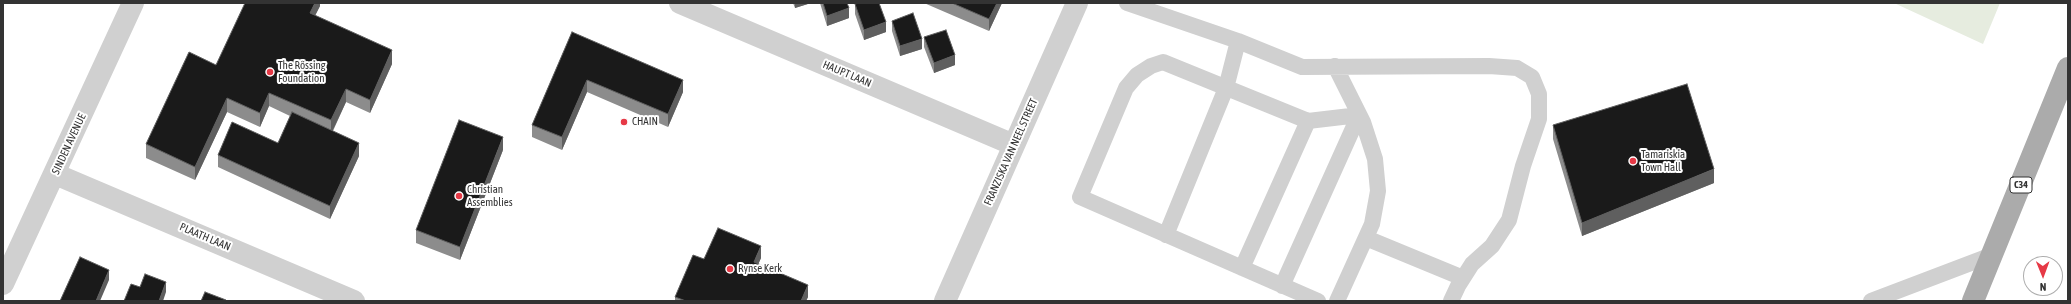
<!DOCTYPE html>
<meta charset="utf-8">
<style>
body{margin:0}
#map{position:relative;width:2071px;height:304px;overflow:hidden;background:#fff;font-family:"Asap Condensed",sans-serif}
canvas{display:block}
.frame{position:absolute;inset:0;border:4px solid #333;pointer-events:none}
.north{position:absolute;left:2023px;top:256px;width:40px;height:40px;box-sizing:border-box;background:#fff;border:1px solid #adadad;border-radius:50%;rotate:179deg;font-size:11px;font-weight:700;line-height:16px;text-align:center;color:#333}
.north::after{content:'';display:block;margin:auto;width:14px;height:18px;background:#e63946;clip-path:polygon(50% 0,100% 100%,50% 72%,0 100%)}
</style>
<div id="map">
<canvas width="2071" height="304"></canvas>
<div class="frame"></div>
<div class="north">N</div>
</div>
<script>
const ctx = document.querySelector('canvas').getContext('2d');
ctx.lineJoin = 'round';
function fill(path, color) {
  ctx.fillStyle = color;
  ctx.fill(path, 'evenodd');
}
function shape(rows) {
  const path = new Path2D();
  for (const r of rows) {
    path.moveTo(r[0], r[1]);
    for (let i = 2; i < r.length; i += 2) path.lineTo(r[i], r[i + 1]);
  }
  return path;
}
function stroke(path, color, width, dash) {
  ctx.strokeStyle = color;
  ctx.lineWidth = width;
  ctx.lineCap = dash ? 'butt' : 'round';
  ctx.setLineDash(dash || []);
  ctx.stroke(path);
}
function write(font, color, halo, rows, align = 'center') {
  ctx.font = font + ' "Asap Condensed",sans-serif';
  ctx.lineWidth = 4;
  ctx.setLineDash([]);
  ctx.textBaseline = 'middle';
  ctx.strokeStyle = halo;
  ctx.fillStyle = color;
  for (const [text, x, y, turn = 0] of rows) {
    ctx.save();
    ctx.translate(x, y);
    ctx.rotate((+turn || 0) * Math.PI / 180);
    ctx.textAlign = isNaN(turn) ? turn : align;
    if (halo) ctx.strokeText(text, 0, 0);
    ctx.fillText(text, 0, 0);
    ctx.restore();
  }
}
const green = shape([
 [1894,3,2000,3,1983,44]
]);
const service = shape([
 [1127,3,1238,41,1302,67,1489,66,1517,68,1532,77,1539,94,1539,119,1523,166,1509,220,1492,246,1472,264,1458,286,1451,301],
 [1335,66,1363,122,1375,159,1378,191,1372,224,1337,301],
 [1308,121,1163,62,1151,66,1137,75,1126,88,1080,197,1318,301],
 [1166,235,1226,88,1238,41],
 [1366,238,1463,278],
 [1242,268,1308,121,1359,115],
 [1282,286,1359,115],
 [1871,301,1992,255]
]);
const minor = shape([
 [680,3,1014,145],
 [55,174,354,301],
 [3,284,133,3],
 [945,301,1077,3]
]);
const primary = shape([
 [1973,301,2068,68]
]);
const wall = shape([
 [320,3,320,6,315,15,392,64,370,113,346,102,333,131,359,156,330,219,218,167,218,155,278,143,290,116,269,106,260,127,227,112,195,180,146,158,146,144,216,65],
 [793,3,811,3,795,8],
 [820,3,847,3,849,18,827,26],
 [924,3,1002,3,989,31],
 [855,4,886,32,864,40,855,14],
 [892,21,922,49,900,56,892,31],
 [572,32,683,92,668,127,587,92,562,150,532,137,532,125],
 [924,37,955,65,934,73,924,47],
 [1553,125,1714,183,1582,236,1553,139],
 [503,150,460,260,416,243,416,230],
 [761,258,758,264,808,297,806,301,675,301,675,297,704,259]
]);
const shadedWall = shape([
 [315,3,320,3,320,6,310,26,310,13],
 [795,3,811,3,795,8],
 [997,3,1002,3,989,31,989,19],
 [849,8,849,18,827,26,827,16],
 [886,22,886,32,864,40,864,30],
 [922,39,922,49,900,56,900,46],
 [392,50,392,64,370,113,370,100],
 [955,55,955,65,934,73,934,63],
 [587,80,587,92,562,150,562,137],
 [683,80,683,92,668,127,668,114],
 [346,89,346,102,331,134,331,120],
 [269,93,269,106,260,127,260,113],
 [227,98,227,112,195,180,195,167],
 [503,137,503,150,460,260,460,247],
 [359,143,359,156,330,219,330,206],
 [1714,169,1714,183,1582,236,1582,223],
 [761,246,761,258,754,274,754,262],
 [109,270,109,280,100,301,96,301],
 [166,282,166,292,163,301,159,301],
 [808,285,808,297,806,301,801,301]
]);
const building = shape([
 [245,3,315,3,310,13,392,50,370,100,346,89,331,120,269,93,260,113,227,98,195,167,146,144,189,52,216,65,245,3],
 [823,3,847,3,849,8,827,16,823,3],
 [859,3,879,3,886,22,864,30,855,4,859,3],
 [952,3,997,3,989,19,952,3],
 [913,13,922,39,900,46,892,21,913,13],
 [946,30,955,55,934,63,924,37,946,30],
 [572,32,683,80,668,114,587,80,562,137,532,125,572,32],
 [1687,84,1714,169,1582,223,1553,125,1687,84],
 [292,112,359,143,330,206,218,155,232,122,278,143,292,112],
 [459,120,503,137,460,247,416,230,459,120],
 [718,228,761,246,754,262,808,285,801,301,686,301,675,297,693,255,704,259,718,228],
 [80,257,109,270,96,301,60,301,80,257],
 [145,274,166,282,159,301,124,301,131,284,140,287,145,274],
 [205,292,226,300,225,301,201,301,205,292]
]);
const markers = [
 [270,72,4,"#e63946"],
 [624,122,4,"#e63946"],
 [1633,161,4,"#e63946"],
 [459,196,4,"#e63946"],
 [730,269,4,"#e63946"]
];
const shields = [
 [2021,185,22]
];
const shieldNames = [
 ["C34",2021,185]
];
const poiNames = [
 ["The Rössing",278,66],
 ["Foundation",278,79],
 ["CHAIN",632,122],
 ["Tamariskia",1641,155],
 ["Town Hall",1641,168],
 ["Christian",467,190],
 ["Assemblies",467,203],
 ["Rynse Kerk",738,269]
];
const streetNames = [
 ["HAUPT LAAN",847,74,23],
 ["SINDEN AVENUE",69,144,-65],
 ["FRANZISKA VAN NEEL STREET",1011,152,-66],
 ["PLAATH LAAN",205,237,23]
];
fill(green, '#e6ecdf');
stroke(service, '#d0d0d0', 16);
stroke(minor, '#d0d0d0', 22);
stroke(primary, '#ababab', 22);
fill(wall, '#8c8c8c');
fill(shadedWall, '#5f5f5f');
fill(building, '#1a1a1a');
stroke(building, '#5f5f5f', 1);
for (const [x, y, r, color] of markers) {
  const dot = new Path2D();
  dot.arc(x, y, r, 0, 2 * Math.PI);
  ctx.fillStyle = color;
  ctx.fill(dot);
  stroke(dot, '#fff', 1.5);
}
for (const [x, y, w] of shields) {
  const box = new Path2D();
  box.roundRect(x - w / 2, y - 8, w, 16, 3);
  ctx.fillStyle = '#fff';
  ctx.fill(box);
  stroke(box, '#333', 1);
}
write('bold 10px', '#333', null, shieldNames);
write('11px', '#333', '#fff', poiNames, 'left');
write('11px', '#333', '#fff', streetNames);
</script>
